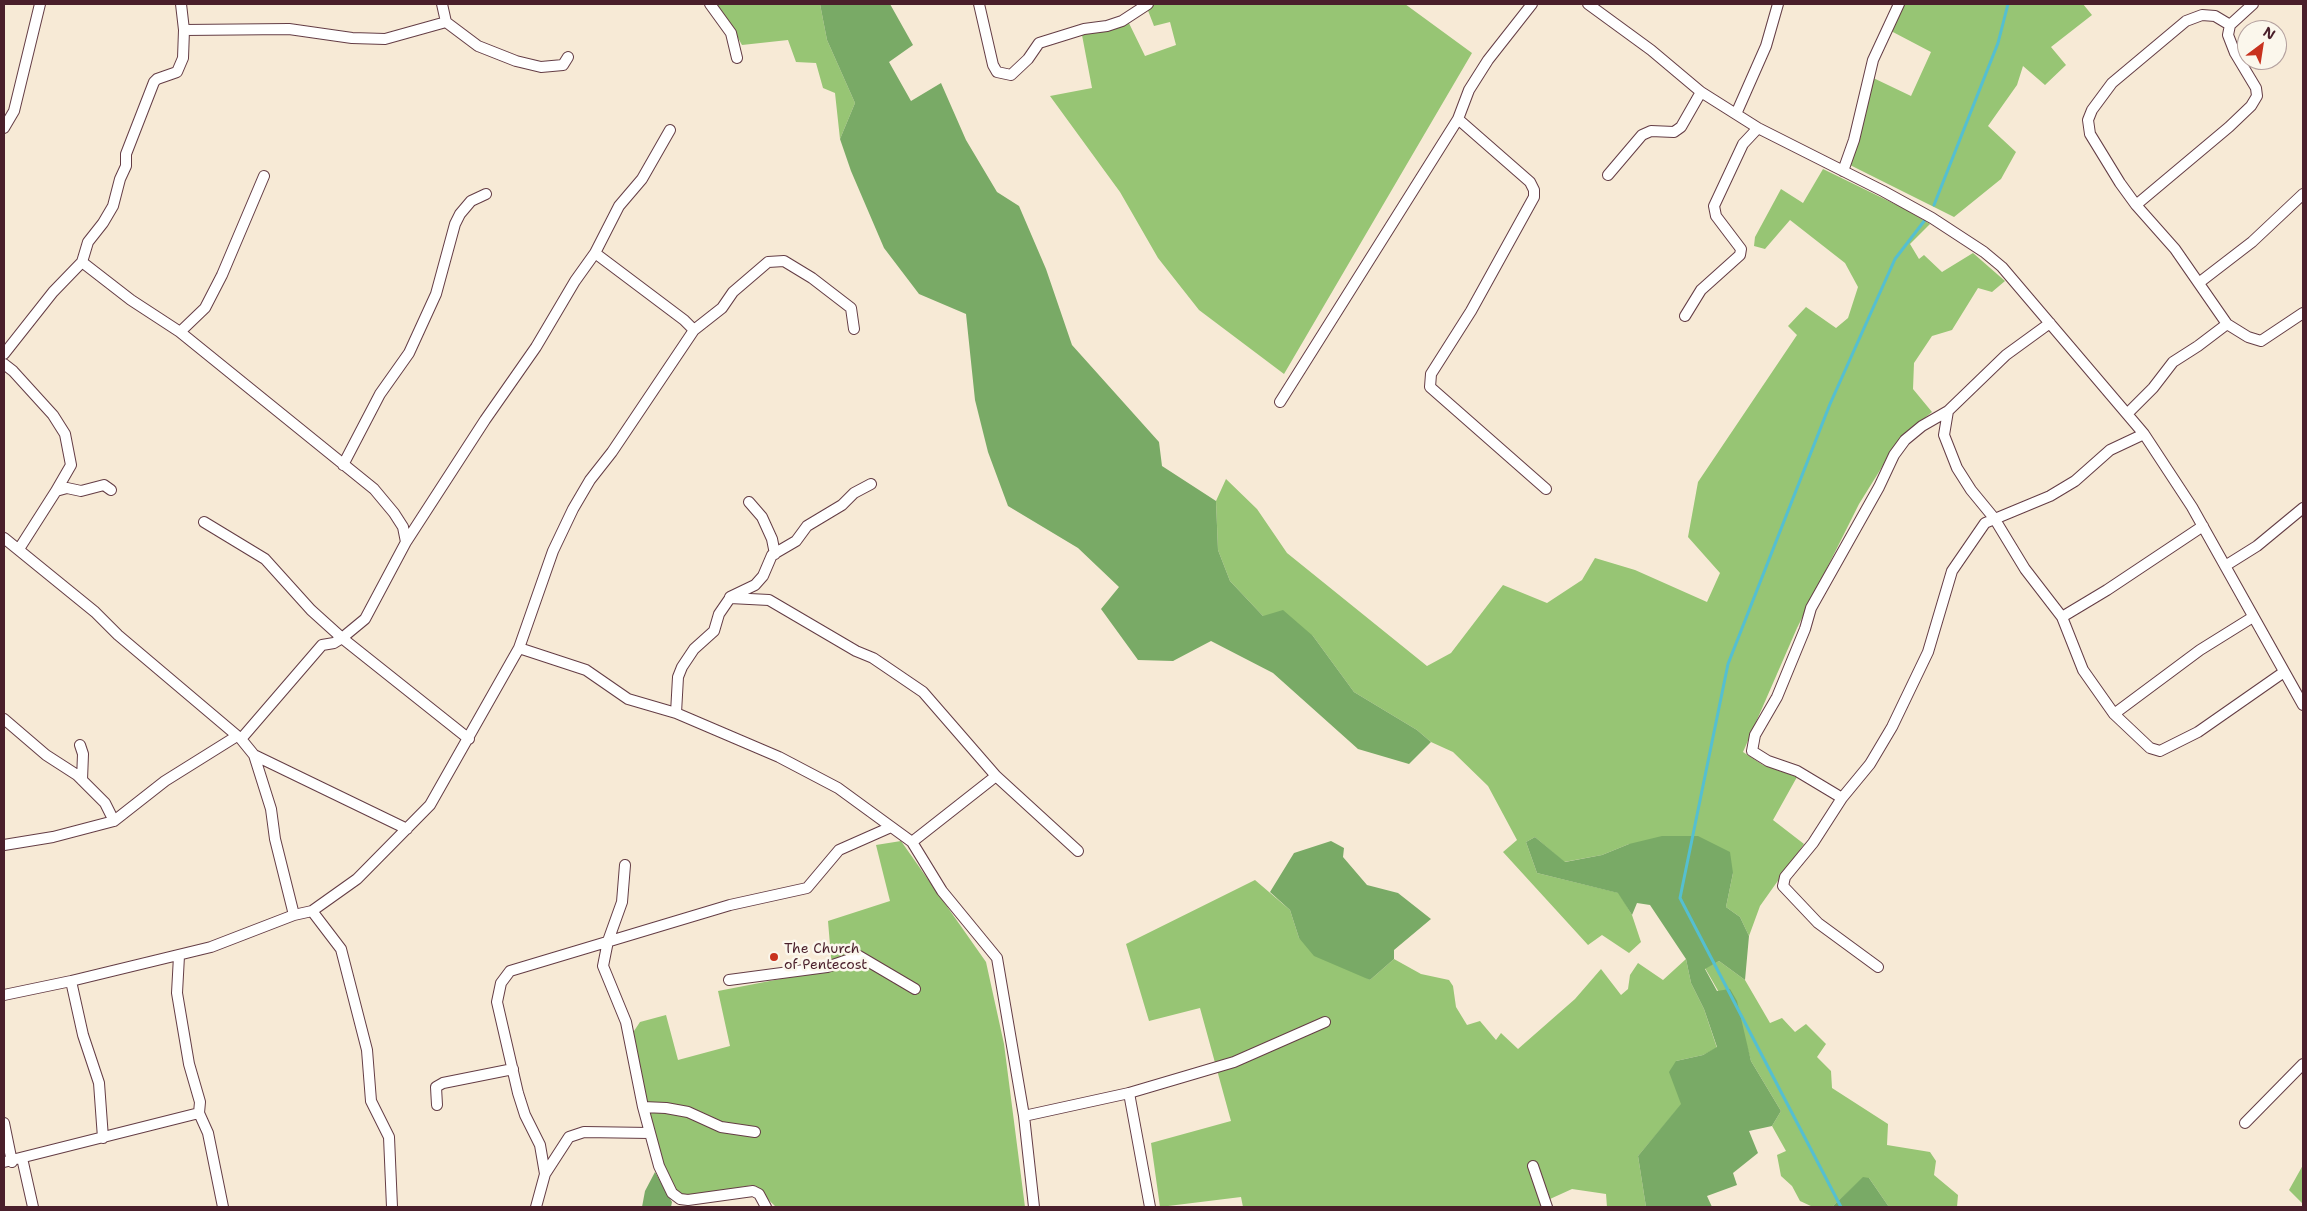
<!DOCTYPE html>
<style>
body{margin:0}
#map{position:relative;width:2307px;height:1211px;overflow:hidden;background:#f7ead6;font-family:"Shantell Sans",sans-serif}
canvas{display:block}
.frame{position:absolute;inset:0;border:5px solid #4a1f2b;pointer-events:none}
.north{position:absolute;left:2237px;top:20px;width:50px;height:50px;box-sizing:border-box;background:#fbf7ec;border:1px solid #b4a19f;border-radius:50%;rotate:31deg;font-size:14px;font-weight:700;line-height:20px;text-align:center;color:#4a1f2b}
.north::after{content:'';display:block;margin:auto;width:18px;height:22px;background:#c8321e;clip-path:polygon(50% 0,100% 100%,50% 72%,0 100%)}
</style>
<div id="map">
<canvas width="2307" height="1211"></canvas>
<div class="frame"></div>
<div class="north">N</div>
</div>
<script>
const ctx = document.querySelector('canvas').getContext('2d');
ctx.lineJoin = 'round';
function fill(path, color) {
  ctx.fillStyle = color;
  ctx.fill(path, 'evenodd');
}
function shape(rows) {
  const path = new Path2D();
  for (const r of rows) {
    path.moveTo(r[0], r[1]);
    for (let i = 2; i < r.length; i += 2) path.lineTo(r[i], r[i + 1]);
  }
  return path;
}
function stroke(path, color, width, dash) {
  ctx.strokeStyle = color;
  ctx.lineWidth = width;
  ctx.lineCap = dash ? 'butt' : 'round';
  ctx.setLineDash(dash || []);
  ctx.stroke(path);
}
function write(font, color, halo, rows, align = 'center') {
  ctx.font = font + ' "Shantell Sans",sans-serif';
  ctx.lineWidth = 5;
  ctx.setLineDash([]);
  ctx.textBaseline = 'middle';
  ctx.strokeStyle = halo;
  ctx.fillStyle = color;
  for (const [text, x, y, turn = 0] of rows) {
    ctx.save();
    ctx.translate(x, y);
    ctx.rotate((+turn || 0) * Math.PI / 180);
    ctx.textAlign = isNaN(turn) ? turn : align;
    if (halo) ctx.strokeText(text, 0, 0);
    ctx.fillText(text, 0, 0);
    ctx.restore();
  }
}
const green = shape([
 [715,4,820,4,827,40,855,103,840,139,835,93,823,88,816,63,796,62,788,40,742,45,729,22],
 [1152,4,1405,4,1472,53,1284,374,1199,310,1158,258,1120,192,1050,96,1092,88,1082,35,1125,15,1145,56,1176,45,1170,22,1154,26,1147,8],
 [1903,4,2083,4,2092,15,2051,47,2066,65,2045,85,2023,66,2017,85,1988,126,2016,152,2001,179,1954,217,1844,162,1867,75,1911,96,1931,52,1891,31],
 [1823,169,1907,210,1930,224,1910,244,1919,259,1924,255,1942,272,1973,253,2005,281,1992,292,1978,288,1952,330,1932,336,1914,363,1913,389,1932,412,1900,438,1859,504,1797,628,1743,752,1763,765,1797,777,1773,820,1804,844,1760,906,1749,936,1740,917,1726,907,1733,873,1629,844,1602,855,1564,862,1535,837,1526,842,1537,873,1619,893,1632,915,1641,942,1629,953,1602,935,1588,945,1503,852,1517,840,1488,786,1453,752,1431,742,1417,730,1354,692,1313,636,1263,616,1230,581,1218,550,1216,501,1226,479,1257,509,1287,553,1427,666,1451,653,1503,585,1547,603,1582,580,1595,558,1635,570,1707,602,1720,573,1688,537,1698,482,1797,335,1788,326,1806,307,1836,328,1848,318,1858,287,1845,263,1790,220,1765,249,1754,246,1755,237,1781,189,1803,203],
 [901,841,986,962,1004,1044,1025,1207,776,1207,753,1185,690,1196,679,1194,668,1180,656,1144,632,1034,640,1022,666,1015,678,1060,730,1046,718,991,832,969,828,921,890,901,876,845],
 [1255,880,1290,910,1299,938,1370,980,1394,959,1421,974,1449,980,1453,986,1456,1007,1467,1025,1480,1021,1496,1040,1501,1033,1518,1049,1575,999,1601,969,1621,995,1628,989,1630,975,1638,963,1663,980,1686,959,1691,983,1704,1009,1717,1048,1703,1055,1676,1061,1682,1104,1638,1156,1646,1207,1607,1207,1606,1194,1572,1189,1550,1199,1545,1207,1243,1207,1241,1197,1160,1207,1151,1143,1231,1121,1200,1008,1149,1021,1126,944],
 [1719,961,1745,980,1770,1023,1782,1018,1795,1032,1806,1024,1826,1044,1817,1057,1831,1071,1832,1088,1888,1124,1887,1145,1930,1152,1936,1161,1934,1175,1958,1195,1957,1207,1889,1207,1869,1178,1863,1178,1832,1207,1813,1207,1800,1201,1792,1186,1781,1176,1777,1155,1786,1151,1772,1126,1781,1111,1751,1061,1744,1036,1705,968],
 [2303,1165,2303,1204,2289,1190]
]);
const forest = shape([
 [820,4,890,4,913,45,889,62,911,101,941,83,966,140,997,192,1019,206,1046,269,1072,345,1159,442,1162,466,1216,501,1218,550,1230,581,1263,616,1283,610,1313,636,1354,692,1417,730,1431,742,1409,764,1358,749,1273,673,1211,641,1173,661,1138,660,1101,609,1119,587,1078,548,1008,506,988,452,975,400,966,314,919,294,884,248,851,171,840,139,855,103,827,40],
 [1662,836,1698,836,1730,852,1733,873,1726,907,1740,917,1749,936,1745,980,1719,961,1705,969,1717,991,1730,989,1737,1001,1751,1061,1781,1111,1772,1126,1749,1131,1758,1153,1733,1173,1737,1185,1707,1196,1712,1207,1646,1207,1638,1156,1681,1104,1669,1072,1676,1061,1703,1055,1717,1047,1704,1009,1691,983,1686,959,1650,905,1637,903,1632,915,1618,893,1537,873,1526,842,1535,837,1565,862,1602,855,1629,844],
 [1331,841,1344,848,1343,857,1367,885,1398,893,1431,919,1394,950,1394,959,1370,980,1314,956,1299,938,1290,910,1270,892,1294,853],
 [655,1172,672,1202,671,1207,642,1207,645,1191],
 [1863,1177,1869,1178,1889,1207,1832,1207]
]);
const stream = shape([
 [1934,205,1998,43,2008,4],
 [1841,1207,1680,898,1728,664,1830,404,1895,259,1925,220]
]);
const minor = shape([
 [181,4,184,30,183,58,177,72,157,79,154,82,126,154,126,166,120,179,113,206,103,223,88,242,82,262,131,300,180,332,374,489,394,513,403,527,406,542],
 [442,4,446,22,478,46,516,61,541,67,563,65,568,57],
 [710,4,731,33,737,58],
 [979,4,993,65,997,72,1011,75,1028,59,1039,43,1084,29,1107,26,1122,21,1148,4],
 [1588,4,1651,50,1701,92,1758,128,1883,191,1932,218,1984,252,2002,267,2144,434,2192,507,2303,705],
 [2230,25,2215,16,2202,15,2186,21,2112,83,2092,110,2088,120,2090,134,2120,183,2136,205,2175,249,2227,324,2248,337,2261,341,2303,313],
 [184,30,289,29,352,38,385,39,446,22],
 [1736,114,1766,46,1778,4],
 [1458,119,1530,182,1534,190,1534,197,1471,311,1431,374,1430,387,1546,489],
 [4,128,14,111,40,4],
 [1843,171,1854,140,1873,60,1899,4],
 [1608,175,1642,135,1651,131,1674,132,1681,127,1701,92],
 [2136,205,2229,127,2251,106,2257,96,2256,88,2235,53,2228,35,2230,25,2253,4],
 [595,253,684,320,694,330],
 [2200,282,2252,242,2303,194],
 [1685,316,1701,290,1740,255,1741,249,1716,216,1714,206,1743,144,1758,128],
 [180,332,205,308,222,275,264,176],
 [4,354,53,292,82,262],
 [4,364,13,371,53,415,65,434,71,465,56,491],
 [1280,402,1458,119,1469,90,1488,60,1532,4],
 [1948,411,1944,435,1957,468,1971,490,1994,518,2025,569,2062,617,2083,670,2114,714,2150,748,2160,751,2198,732,2284,672],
 [2127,414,2153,388,2173,362,2198,346,2227,324],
 [343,465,380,394,409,353,436,294,455,224,460,214,471,201,486,194],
 [749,502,762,517,772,539,775,554],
 [204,522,265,559,311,610,342,638,469,739],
 [4,538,95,612,118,635,241,739,254,755,407,829],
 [19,549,56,491,67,488,81,491,104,485,111,490],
 [2225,566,2257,546,2303,508],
 [730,597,755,585,763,576,772,555,796,541,807,526,842,505,854,493,871,484],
 [2062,617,2107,590,2203,526],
 [519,648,586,670,628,699,676,713,779,757,838,788,912,842,942,891,997,958,1024,1116,1034,1207],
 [676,713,678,677,682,667,694,649,714,631,719,614,730,598,769,600,856,651,873,658,923,692,996,776,1078,851],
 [2114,714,2200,650,2253,617],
 [4,719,46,755,77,775,105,803,114,821],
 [241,739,322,645,334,643,342,638,365,619,406,542,485,420,536,347,575,281,595,253,619,206,642,179,670,130],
 [80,745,83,754,82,780],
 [254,755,271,809,275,839,294,915],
 [1842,798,1797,771,1768,761,1752,751,1755,735,1777,697,1805,629,1811,608,1879,487,1894,455,1905,440,1922,426,1948,411,2006,355,2050,323],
 [912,842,996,776],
 [4,845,53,837,114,821,165,781,237,736],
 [625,865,622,902,608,941,603,966,626,1022,643,1107,659,1166,672,1193,680,1199,688,1200,753,1191,759,1194,766,1207],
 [312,911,341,949,367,1050,371,1101,389,1137,392,1207],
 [179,956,177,993,189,1064,200,1102,199,1113,208,1133,223,1207],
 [1878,967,1818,923,1783,886,1785,877,1813,843,1842,798,1870,764,1892,727,1928,652,1952,571,1985,523,2050,496,2075,481,2110,450,2144,434],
 [729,980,827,967,859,956,915,989],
 [71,981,83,1035,99,1083,103,1138],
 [4,995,71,981,211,947,294,915,312,911,357,879,430,805,519,648,553,551,573,509,590,480,612,452,694,330,722,308,733,292,768,262,784,261,812,278,851,308,854,329],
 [1129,1093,1150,1207],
 [437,1105,436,1087,443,1083,513,1069],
 [643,1107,666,1108,688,1112,721,1127,755,1132],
 [1024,1116,1129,1093,1234,1062,1325,1022],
 [4,1123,12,1162],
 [2245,1123,2303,1064],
 [22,1158,33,1207],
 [4,1162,199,1113],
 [1533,1166,1547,1207],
 [545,1174,540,1145,525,1115,518,1093,497,1002,501,983,510,971,730,905,807,888,839,850,891,827],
 [536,1207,545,1174,569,1137,584,1132,650,1133]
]);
const markers = [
 [774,957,5,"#c8321e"]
];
const poiNames = [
 ["The Church",784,949],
 ["of Pentecost",784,965]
];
fill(green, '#97c574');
fill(forest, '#79aa66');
stroke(stream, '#55bfd0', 3);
stroke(minor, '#643d45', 12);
stroke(minor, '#fff', 10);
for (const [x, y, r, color] of markers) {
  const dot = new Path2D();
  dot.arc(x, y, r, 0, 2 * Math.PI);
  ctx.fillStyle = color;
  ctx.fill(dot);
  stroke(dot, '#fbf7ec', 2);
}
write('14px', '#4a1f2b', '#fbf7ec', poiNames, 'left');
</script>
